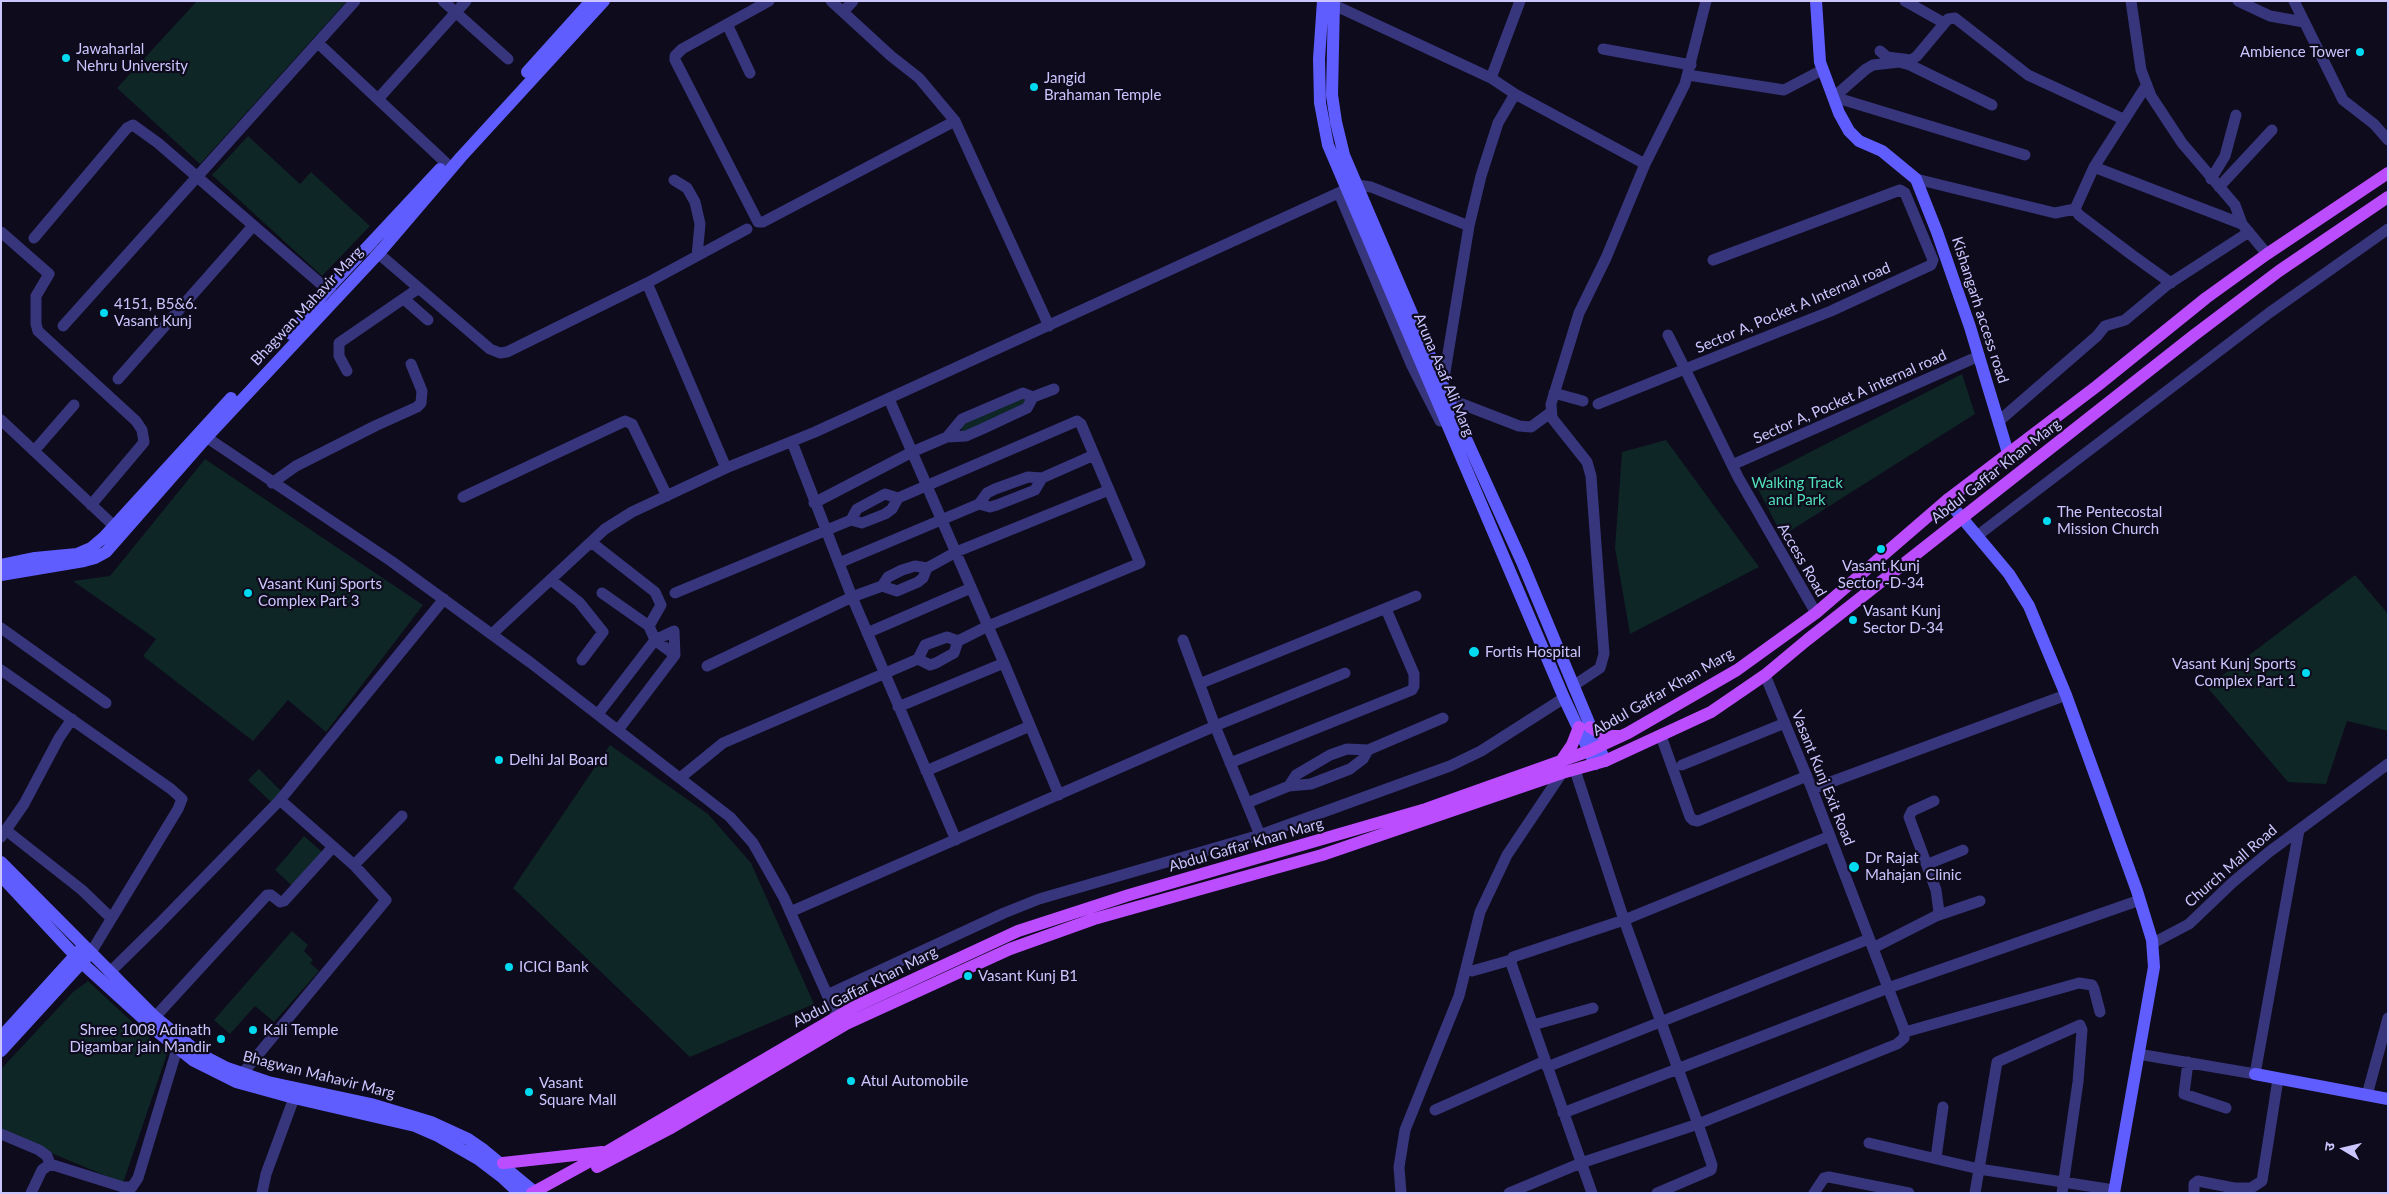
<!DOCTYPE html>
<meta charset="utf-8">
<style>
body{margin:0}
#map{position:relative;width:2389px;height:1194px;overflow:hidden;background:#0e0b1c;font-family:Lato,"Noto Sans Devanagari",sans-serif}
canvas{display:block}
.frame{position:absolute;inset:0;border:2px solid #ccc6ff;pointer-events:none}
.north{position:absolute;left:2319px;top:1124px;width:50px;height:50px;-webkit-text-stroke:4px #0e0b1c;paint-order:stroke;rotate:279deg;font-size:14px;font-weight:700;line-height:20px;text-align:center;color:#ccc6ff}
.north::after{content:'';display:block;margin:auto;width:18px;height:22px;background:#ccc6ff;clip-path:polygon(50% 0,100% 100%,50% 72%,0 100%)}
</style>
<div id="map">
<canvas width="2389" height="1194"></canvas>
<div class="frame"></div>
<div class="north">उ</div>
</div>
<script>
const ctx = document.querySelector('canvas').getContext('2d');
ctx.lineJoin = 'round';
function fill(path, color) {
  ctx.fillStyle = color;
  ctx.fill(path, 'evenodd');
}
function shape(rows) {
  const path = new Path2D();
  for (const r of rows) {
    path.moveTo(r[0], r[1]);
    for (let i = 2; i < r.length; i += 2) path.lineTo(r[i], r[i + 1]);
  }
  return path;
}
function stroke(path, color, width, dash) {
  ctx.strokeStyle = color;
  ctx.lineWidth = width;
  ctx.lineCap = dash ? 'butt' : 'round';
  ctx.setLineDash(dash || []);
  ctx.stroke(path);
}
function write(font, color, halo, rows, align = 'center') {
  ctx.font = font + ' Lato,sans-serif';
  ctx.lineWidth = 4.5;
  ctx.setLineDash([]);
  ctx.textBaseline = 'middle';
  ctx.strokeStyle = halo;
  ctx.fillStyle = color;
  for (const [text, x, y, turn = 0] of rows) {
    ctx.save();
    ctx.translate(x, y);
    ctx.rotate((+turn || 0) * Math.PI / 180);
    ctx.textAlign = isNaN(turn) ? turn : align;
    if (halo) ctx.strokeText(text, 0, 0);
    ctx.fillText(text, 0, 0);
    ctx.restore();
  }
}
const green = shape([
 [197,1,347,1,200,164,117,88],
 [248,136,300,184,311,172,370,226,322,276,212,175],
 [1962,374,1975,414,1782,536,1754,481],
 [1034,393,1026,405,963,433,959,422],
 [1666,440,1759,567,1630,634,1615,548,1622,452],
 [205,459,423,605,326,732,288,700,253,741,143,656,156,639,73,581,110,576],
 [2355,575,2388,614,2388,731,2347,721,2326,784,2288,782,2207,687],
 [610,745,708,814,751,863,814,1004,690,1057,513,888],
 [259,769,282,792,272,803,248,780],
 [304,836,329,858,299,892,275,870],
 [292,931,308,945,304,951,313,960,310,963,319,971,274,1022,255,1006,230,1034,214,1020],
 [88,981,167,1054,123,1183,1,1132,1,1069,73,992]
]);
const street = shape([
 [443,1,508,59],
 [769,1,682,49,675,56,675,60,758,222,763,222,955,121],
 [831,1,891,56,919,78,955,121,1049,326],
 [1905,1,1944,23],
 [2131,1,2141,70,2151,96,2182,143,2235,205,2242,224,2267,254],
 [2238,1,2270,16,2304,22],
 [2294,1,2343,100,2374,124,2388,140],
 [1334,5,1491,78,1515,94],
 [843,12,853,1],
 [727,24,750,73],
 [318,43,446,163],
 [1603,49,1691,65],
 [1880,51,1887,57,1911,60,1917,56,1948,19,1955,18,2028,75,2123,119],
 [1688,75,1784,90,1822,70],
 [1491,78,1520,1],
 [1834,97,2025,155],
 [1834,97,1866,69,1873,65,1899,62,1910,65,1992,105],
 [378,99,466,1],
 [2094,167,2242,224],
 [1916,179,2055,213,2075,209],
 [2211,179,2225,156,2236,115],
 [674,180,687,188,695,202,700,224,697,256],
 [2219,187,2272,130],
 [1339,193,1412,366,1440,421],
 [2075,209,2094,167,2146,86],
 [2075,209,2079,215,2132,255,2171,283],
 [1,232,49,274,36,296,36,324,38,331,136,421,142,430,144,442,140,447,91,505],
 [34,238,127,128,133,125,158,143,336,297],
 [372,248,490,349,500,353,507,352,647,283,747,229],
 [1713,260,1900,190,1905,193,1933,260,1931,265,1831,311,1685,369,1738,477,1816,613],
 [647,283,726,468],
 [404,299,428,320],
 [63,326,355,1],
 [347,371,339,356,339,343,419,288],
 [118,379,253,226],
 [1443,384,1469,226,1481,176,1498,123,1515,94,1645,164],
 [1554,393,1583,401],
 [889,399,1004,663,1059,795],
 [1449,399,1519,426,1531,427,1550,413],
 [1598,404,1685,369,1668,335],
 [1,420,114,526],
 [1999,421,2097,336,2105,326,2125,320,2167,285,2249,232],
 [200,433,391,561,531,663,730,817,753,843,784,898,837,1017],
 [947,437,962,419,1023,393,1033,397],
 [792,442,852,597,956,840],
 [34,451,74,405],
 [1732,465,1979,356],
 [272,483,296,466,375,426,417,407,421,403,422,391,411,364],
 [463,497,625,421,632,424,667,496],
 [814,503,912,452,947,437,966,436,982,429,1027,408,1033,397,1054,389],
 [979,504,990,507,997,505,1035,490,1042,478],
 [851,520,862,523,885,514,892,509,898,498],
 [1977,536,2269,313,2388,229],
 [591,542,655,592,661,605,649,626],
 [839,563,979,504,987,493,995,489,1028,477,1042,478,1094,455],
 [551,580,579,602,603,632,582,660],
 [882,586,897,591,918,582,923,578,927,568,956,552,1109,490],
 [602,593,649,626,655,640,675,655],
 [675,593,851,520,857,509,885,494,898,498,1077,421,1081,424,1140,563,988,626,958,641,947,637,925,645,918,659,723,743,680,778],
 [1,628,106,703],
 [867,633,971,588],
 [492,634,605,529,632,512,726,468,815,432,1347,189,1358,185,1371,187,1469,226],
 [1183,640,1215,726,1260,835],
 [918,659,930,665,936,663,954,653,958,641],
 [707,666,852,597,882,586,888,577,902,570,915,566,927,568],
 [1,670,171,789,182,799,178,809,90,954],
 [1199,684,1416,596],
 [1573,686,1600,668,1604,654,1591,476,1587,462,1552,418,1551,404,1579,313,1606,258,1645,164,1685,84,1706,1],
 [898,707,1004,663],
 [598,714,655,640,674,631,675,655,618,730],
 [1661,736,1690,817,1693,820,1698,821,1807,776],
 [1230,763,1412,690,1414,686,1414,674,1386,609],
 [1682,765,1785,723],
 [1575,770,1624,920,1698,1124,1897,1044,1904,1038,1905,1032,1812,789,1765,675],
 [926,771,1030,726],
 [1289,786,1296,775,1330,755,1347,749,1368,750,1443,718],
 [1812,789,2066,695],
 [1247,803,1289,786,1311,784,1350,769,1363,759,1368,750],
 [7,831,82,890,111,918],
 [1,837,24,804,59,738,72,719],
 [1928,864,1963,850],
 [354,865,402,816],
 [790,912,1215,726,1345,673],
 [1936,916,1980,901],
 [2153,943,2189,924,2233,882,2269,852,2388,764],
 [1873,948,1936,916,1939,912,1936,890,1909,817,1912,811,1934,801],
 [1472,971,1511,960],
 [109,973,159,924,280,800,444,599],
 [827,995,1004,913,1039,899,1260,835,1450,766,1481,751,1564,698],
 [155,1017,267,895,271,895,280,902,284,901,333,847],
 [1533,1025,1593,1008],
 [1905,1032,2079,983,2092,985,2094,989,2100,1012],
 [2138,1054,2255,1074,2299,830],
 [2188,1062,2184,1094,2226,1108],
 [1547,1067,1869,939],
 [242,1074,386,900,354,865,280,800],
 [2367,1095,2388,1018],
 [1435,1110,1545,1061],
 [1563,1113,1888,988,2140,900],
 [1,1134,39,1150,47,1156,50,1164],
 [1869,1143,1979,1169,2114,1190],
 [1936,1158,1943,1107],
 [132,1187,138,1178,177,1049],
 [31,1193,42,1170,50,1164,123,1187,132,1187],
 [262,1193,266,1174,294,1098,294,1090],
 [1401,1193,1399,1167,1405,1130,1459,996,1480,912,1507,855,1562,773],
 [1509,1193,1581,1163,1698,1124,1712,1165,1711,1170,1657,1193],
 [1592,1193,1511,963,1513,957,1624,920,1830,836],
 [1814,1193,1824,1178,1829,1177,1909,1193],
 [1975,1193,1997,1062,2080,1025,2082,1030,2078,1082,2062,1193],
 [2194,1193,2194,1184,2198,1181,2234,1188,2251,1188,2262,1181,2278,1079]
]);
const secondary = shape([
 [1323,1,1319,59,1320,103,1328,145,1564,698,1595,764],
 [1334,1,1332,95,1336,122,1344,155,1458,421,1522,562,1605,761],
 [1816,1,1820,62,1839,113,1849,131,1859,141,1882,151,1916,179,1937,232,1970,327,2008,453],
 [527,72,591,1],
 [291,334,327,290,440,169],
 [1947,500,2009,574,2029,606,2066,695,2137,891,2152,940,2154,967,2114,1193],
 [1,565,35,558,77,554,91,548,104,537,231,398],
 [1,575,84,561,95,558,106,552,206,438,379,253,461,157,604,1],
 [1,862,155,1017,200,1054,227,1068,268,1082,371,1104,431,1122,468,1139,484,1150,536,1193],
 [1,876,82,963,159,1033,194,1061,236,1082,294,1098,415,1126,438,1136,478,1159,503,1178,519,1193],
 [1,1037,80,950],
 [1,1051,87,957],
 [2255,1074,2388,1099]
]);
const primary = shape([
 [1590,727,1605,736,1619,736],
 [1561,761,1572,745,1579,727],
 [503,1163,602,1152],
 [597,1167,669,1129,846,1024,1010,949,1094,919,1322,855,1562,773,1605,761,1711,712,1765,675,1807,640,2193,336,2279,271,2388,197],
 [532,1193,603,1154,854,1007,1018,931,1129,895,1426,809,1589,751,1628,733,1737,670,1816,613,1947,500,2097,386,2206,298,2267,254,2388,173]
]);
const markers = [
 [2360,52,5,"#00daf1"],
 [66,58,5,"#00daf1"],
 [1034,87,5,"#00daf1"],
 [104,313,5,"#00daf1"],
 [2047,521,5,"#00daf1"],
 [1881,549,5,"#00daf1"],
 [248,593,5,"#00daf1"],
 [1853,620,5,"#00daf1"],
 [1474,652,6,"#00daf1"],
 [2306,673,5,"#00daf1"],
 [499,760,5,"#00daf1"],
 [1854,867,6,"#00daf1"],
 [509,967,5,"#00daf1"],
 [968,976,5,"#00daf1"],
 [253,1030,5,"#00daf1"],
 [221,1039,5,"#00daf1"],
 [851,1081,5,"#00daf1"],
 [529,1092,5,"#00daf1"]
];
const poiNames = [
 ["Jawaharlal",76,49],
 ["Nehru University",76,66],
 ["Ambience Tower",2350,52,"right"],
 ["Jangid",1044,78],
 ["Brahaman Temple",1044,95],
 ["4151, B5&6.",114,304],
 ["Vasant Kunj",114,321],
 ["The Pentecostal",2057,512],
 ["Mission Church",2057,529],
 ["Vasant Kunj",1881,566,"center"],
 ["Sector -D-34",1881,583,"center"],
 ["Vasant Kunj Sports",258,584],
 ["Complex Part 3",258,601],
 ["Vasant Kunj",1863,611],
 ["Sector D-34",1863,628],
 ["Fortis Hospital",1485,652],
 ["Vasant Kunj Sports",2296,664,"right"],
 ["Complex Part 1",2296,681,"right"],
 ["Delhi Jal Board",509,760],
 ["Dr Rajat",1865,858],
 ["Mahajan Clinic",1865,875],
 ["ICICI Bank",519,967],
 ["Vasant Kunj B1",978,976],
 ["Shree 1008 Adinath",211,1030,"right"],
 ["Digambar jain Mandir",211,1047,"right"],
 ["Kali Temple",263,1030],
 ["Atul Automobile",861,1081],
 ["Vasant",539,1083],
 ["Square Mall",539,1100]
];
const streetNames = [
 ["Bhagwan Mahavir Marg",307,306,-47],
 ["Sector A, Pocket A Internal road",1793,308,-23],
 ["Kishangarh access road",1980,310,72],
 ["Aruna Asaf Ali Marg",1444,375,67],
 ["Sector A, Pocket A internal road",1850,397,-24],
 ["Abdul Gaffar Khan Marg",1996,471,-38],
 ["Access Road",1802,560,60],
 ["Abdul Gaffar Khan Marg",1663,692,-30],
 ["Vasant Kunj Exit Road",1823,778,68],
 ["Abdul Gaffar Khan Marg",1246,845,-16],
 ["Church Mall Road",2231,866,-41],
 ["Abdul Gaffar Khan Marg",865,987,-27],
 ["Bhagwan Mahavir Marg",319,1075,14]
];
const parkNames = [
 ["Walking Track",1797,483],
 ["and Park",1797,500]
];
fill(green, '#0e2625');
stroke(street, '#37357c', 11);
stroke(secondary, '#605dff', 12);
stroke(primary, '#bb4dff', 12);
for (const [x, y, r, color] of markers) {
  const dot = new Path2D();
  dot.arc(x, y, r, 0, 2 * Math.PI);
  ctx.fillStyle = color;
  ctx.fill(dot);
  stroke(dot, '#0e0b1c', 2);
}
write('15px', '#ccc6ff', '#0e0b1c', poiNames, 'left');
write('15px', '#ccc6ff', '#0e0b1c', streetNames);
write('15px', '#51dfbb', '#0e0b1c', parkNames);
</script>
